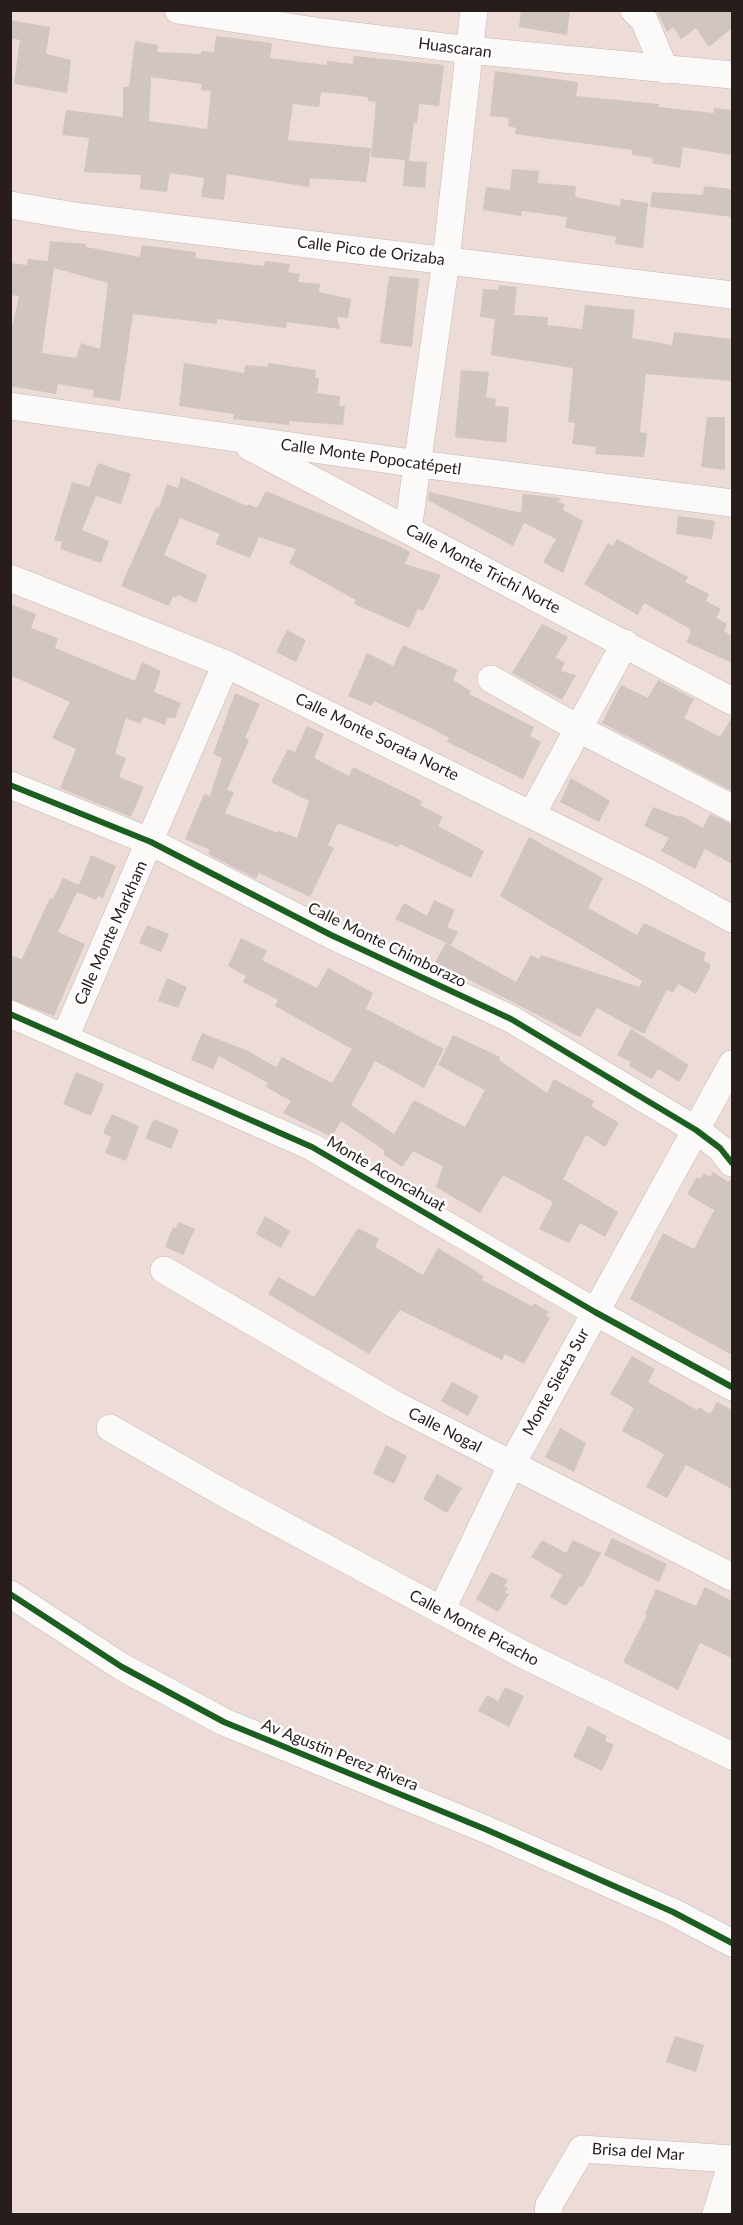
<!DOCTYPE html>
<meta charset="utf-8">
<style>
body{margin:0}
#map{position:relative;width:743px;height:2225px;overflow:hidden;background:#ecdbd6;font-family:Lato,sans-serif}
canvas{display:block}
.frame{position:absolute;inset:0;border:12px solid #271d1a;pointer-events:none}
</style>
<div id="map">
<canvas width="743" height="2225"></canvas>
<div class="frame"></div>
</div>
<script>
const ctx = document.querySelector('canvas').getContext('2d');
ctx.lineJoin = 'round';
function fill(path, color) {
  ctx.fillStyle = color;
  ctx.fill(path, 'evenodd');
}
function shape(rows) {
  const path = new Path2D();
  for (const r of rows) {
    path.moveTo(r[0], r[1]);
    for (let i = 2; i < r.length; i += 2) path.lineTo(r[i], r[i + 1]);
  }
  return path;
}
function stroke(path, color, width, dash) {
  ctx.strokeStyle = color;
  ctx.lineWidth = width;
  ctx.lineCap = dash ? 'butt' : 'round';
  ctx.setLineDash(dash || []);
  ctx.stroke(path);
}
function write(font, color, halo, rows, align = 'center') {
  ctx.font = font + ' Lato,sans-serif';
  ctx.lineWidth = 5;
  ctx.setLineDash([]);
  ctx.textBaseline = 'middle';
  ctx.strokeStyle = halo;
  ctx.fillStyle = color;
  for (const [text, x, y, turn = 0] of rows) {
    ctx.save();
    ctx.translate(x, y);
    ctx.rotate((+turn || 0) * Math.PI / 180);
    ctx.textAlign = isNaN(turn) ? turn : align;
    if (halo) ctx.strokeText(text, 0, 0);
    ctx.fillText(text, 0, 0);
    ctx.restore();
  }
}
const building = shape([
 [521,10,570,10,567,35,519,27],
 [656,10,732,10,732,28,709,47,696,28,681,39,673,27,667,32],
 [10,20,50,27,46,54,71,60,67,93,14,84,20,40,10,38],
 [216,36,272,43,270,58,327,65,327,61,353,64,354,56,444,65,439,106,419,104,417,123,414,123,409,161,427,162,425,188,403,186,405,160,371,157,376,102,368,101,368,97,321,92,319,107,293,104,288,140,371,148,366,182,310,178,309,187,227,174,224,200,201,197,204,178,170,173,167,192,140,189,141,175,84,172,89,138,62,135,66,110,123,117,123,87,129,87,135,41,158,45,157,52,201,54,201,51,214,52],
 [151,77,202,84,201,90,211,91,207,129,149,121],
 [495,71,578,82,576,96,659,104,659,107,714,113,714,108,732,110,732,155,683,147,680,168,652,163,653,158,632,155,632,150,515,134,516,128,508,126,509,118,490,116],
 [512,169,539,171,538,183,576,186,575,197,620,206,621,199,648,203,643,248,615,244,616,237,565,228,567,217,522,211,521,216,483,210,486,187,510,190],
 [704,186,732,189,732,217,650,207,652,192,703,195],
 [50,241,86,244,86,247,140,257,142,245,196,252,195,258,264,266,265,261,290,264,288,272,300,274,298,282,320,284,319,292,351,299,348,318,337,317,340,329,287,322,286,328,217,319,217,324,133,314,120,401,93,397,94,390,58,384,56,394,10,386,10,337,19,296,10,295,10,263,27,265,28,259,48,261],
 [54,268,108,283,100,349,81,343,76,358,42,353],
 [389,276,419,279,412,347,380,343],
 [499,285,517,287,514,315,548,317,547,325,582,329,585,305,635,310,632,338,672,345,674,332,732,339,732,381,646,374,640,432,647,433,644,457,595,454,596,447,572,444,575,423,568,422,573,368,491,355,495,319,480,317,483,289,498,290],
 [184,363,244,373,245,365,268,367,268,363,316,370,315,378,319,378,317,393,340,396,339,406,345,406,343,425,289,421,289,425,262,422,233,419,234,414,179,406],
 [461,370,489,372,486,397,496,399,495,406,509,407,506,443,455,437],
 [707,417,725,417,725,470,701,467],
 [98,463,131,474,121,504,96,496,82,530,109,541,101,563,60,549,62,542,54,540,72,482,89,487],
 [181,477,247,506,248,504,257,508,266,491,401,547,410,552,405,564,441,575,423,611,418,609,409,628,354,604,356,600,289,563,296,549,259,537,250,558,215,544,220,534,180,518,164,555,207,575,196,603,178,595,176,597,173,596,169,606,121,586,156,507,159,508,167,484,178,488],
 [429,492,521,513,523,494,561,498,558,502,565,504,563,510,583,521,563,573,543,562,556,539,524,523,513,546,428,500],
 [678,516,715,521,712,539,676,534],
 [617,539,688,577,685,582,709,594,706,601,721,609,716,618,727,624,724,631,732,636,732,663,686,642,691,633,690,629,644,603,638,615,584,584,608,543,613,546],
 [10,604,36,614,31,628,58,638,55,648,135,681,142,662,161,671,154,692,181,703,175,718,167,718,165,725,144,717,140,724,126,718,115,754,126,758,119,777,144,787,131,817,60,788,76,749,52,738,70,702,10,675],
 [542,624,568,637,555,658,565,662,561,671,576,675,562,700,512,673],
 [287,630,306,640,296,662,276,652],
 [403,645,458,670,453,680,471,691,469,694,534,727,530,736,541,742,523,779,447,742,449,738,433,729,374,701,371,706,348,696,367,653,393,666],
 [658,680,694,699,684,718,720,737,732,717,732,791,602,723,621,685,648,698],
 [235,693,260,704,245,738,249,740,227,790,234,792,225,813,278,833,279,831,297,838,309,801,271,782,288,749,295,752,307,726,324,734,314,758,349,776,353,767,422,801,420,805,443,817,438,826,484,851,471,878,400,844,398,847,338,823,328,845,334,848,310,897,259,873,256,879,208,854,210,850,185,839,204,794,210,796,222,758,213,754],
 [571,778,610,801,599,822,560,802],
 [653,807,679,817,680,815,703,828,710,814,732,824,732,864,705,849,695,869,661,851,669,838,644,826],
 [529,837,603,878,588,908,637,935,644,923,706,953,703,960,710,964,710,968,696,994,678,984,673,993,667,990,644,1034,597,1008,580,1037,435,962,446,943,516,982,531,955,539,959,541,955,639,987,642,981,500,896],
 [91,855,116,866,103,898,98,896,96,900,77,892,58,932,85,944,54,1016,10,999,10,955,22,959,50,898,53,899,63,878,79,885],
 [434,900,455,910,447,927,458,932,451,945,395,919,404,903,427,916],
 [147,925,169,934,161,952,139,943],
 [241,938,267,951,262,960,317,988,328,968,373,993,366,1009,444,1049,424,1088,375,1061,351,1105,394,1134,414,1100,465,1127,485,1090,438,1065,453,1035,500,1057,499,1060,547,1093,554,1079,594,1101,591,1106,619,1123,605,1147,586,1135,563,1179,618,1212,605,1237,580,1223,569,1243,539,1229,553,1202,503,1175,480,1213,436,1187,443,1166,413,1151,402,1167,383,1154,385,1151,341,1121,332,1137,283,1113,291,1101,266,1087,268,1083,219,1056,213,1069,191,1060,202,1033,248,1051,276,1067,282,1057,332,1083,352,1049,275,1006,278,1000,243,982,246,976,228,966],
 [167,978,187,987,178,1008,158,1001],
 [631,1029,689,1065,679,1082,658,1069,652,1079,629,1066,631,1062,617,1055],
 [76,1072,104,1084,91,1116,63,1104],
 [112,1114,139,1126,126,1161,105,1153,111,1137,103,1133],
 [154,1119,179,1130,171,1149,145,1138],
 [713,1172,728,1182,732,1178,732,1355,630,1299,663,1233,694,1249,714,1210,687,1194,697,1177,700,1179,704,1173,710,1177],
 [265,1216,290,1231,281,1248,256,1234],
 [178,1222,195,1229,183,1255,165,1247,173,1227,176,1228],
 [358,1228,379,1239,375,1247,423,1275,438,1248,476,1271,484,1277,482,1280,532,1306,534,1303,549,1312,546,1316,550,1318,524,1364,505,1354,502,1360,400,1310,369,1354,268,1294,278,1277,314,1297],
 [632,1356,655,1369,648,1382,697,1410,699,1407,710,1414,717,1402,732,1410,732,1489,686,1465,667,1498,646,1487,664,1454,622,1431,634,1408,610,1394],
 [452,1382,479,1396,468,1416,441,1401],
 [560,1428,586,1443,574,1472,545,1457],
 [386,1445,407,1456,394,1484,373,1473],
 [437,1474,462,1488,447,1513,423,1499],
 [612,1538,667,1564,659,1582,604,1555],
 [542,1540,566,1553,573,1540,601,1553,582,1588,580,1586,566,1606,550,1597,562,1575,531,1557],
 [491,1572,508,1580,504,1586,508,1588,505,1592,509,1594,498,1612,476,1599],
 [705,1587,732,1601,732,1658,700,1643,678,1690,623,1662,647,1615,645,1614,656,1589,696,1606],
 [505,1687,524,1696,509,1727,478,1711,487,1695,498,1701],
 [588,1726,607,1736,605,1741,614,1745,602,1771,573,1757],
 [675,2036,704,2045,696,2072,666,2062]
]);
const minor = shape([
 [178,10,322,32,469,50,732,75],
 [634,10,644,20,665,70],
 [10,205,81,217,732,295],
 [10,406,419,464,732,503],
 [250,447,732,701],
 [408,530,446,260,474,10],
 [10,578,226,664,649,873,732,919],
 [491,679,579,729,732,808],
 [10,785,151,842,331,935,511,1019,696,1130,720,1148,732,1163],
 [532,814,625,643],
 [10,1014,312,1147,595,1312,732,1387],
 [65,1037,226,664],
 [164,1270,394,1404,732,1577],
 [110,1428,220,1491,524,1655,732,1756],
 [10,1594,122,1667,224,1722,485,1829,673,1912,732,1943],
 [441,1611,512,1464,732,1064],
 [548,2214,549,2205,582,2149,732,2159],
 [716,2214,732,2162]
]);
const cycleway = shape([
 [10,785,151,842,331,935,511,1019,696,1130,720,1148,732,1163],
 [10,1014,312,1147,595,1312,732,1387],
 [10,1594,122,1667,224,1722,485,1829,673,1912,732,1943]
]);
const streetNames = [
 ["Huascaran",455,48,7],
 ["Calle Pico de Orizaba",371,251,7],
 ["Calle Monte Popocatépetl",371,457,8],
 ["Calle Monte Trichi Norte",483,569,28],
 ["Calle Monte Sorata Norte",377,737,26],
 ["Calle Monte Markham",111,933,-66],
 ["Calle Monte Chimborazo",387,945,26],
 ["Monte Aconcahuat",386,1174,30],
 ["Monte Siesta Sur",556,1382,-61],
 ["Calle Nogal",445,1430,27],
 ["Calle Monte Picacho",474,1628,28],
 ["Av Agustin Perez Rivera",340,1755,22],
 ["Brisa del Mar",638,2152,4]
];
fill(building, '#d0c5bf');
stroke(minor, '#c4b8b4', 28);
stroke(minor, '#fcfaf9', 27);
stroke(cycleway, '#1b5e20', 6);
write('16px', '#271d1a', '#fff', streetNames);
</script>
